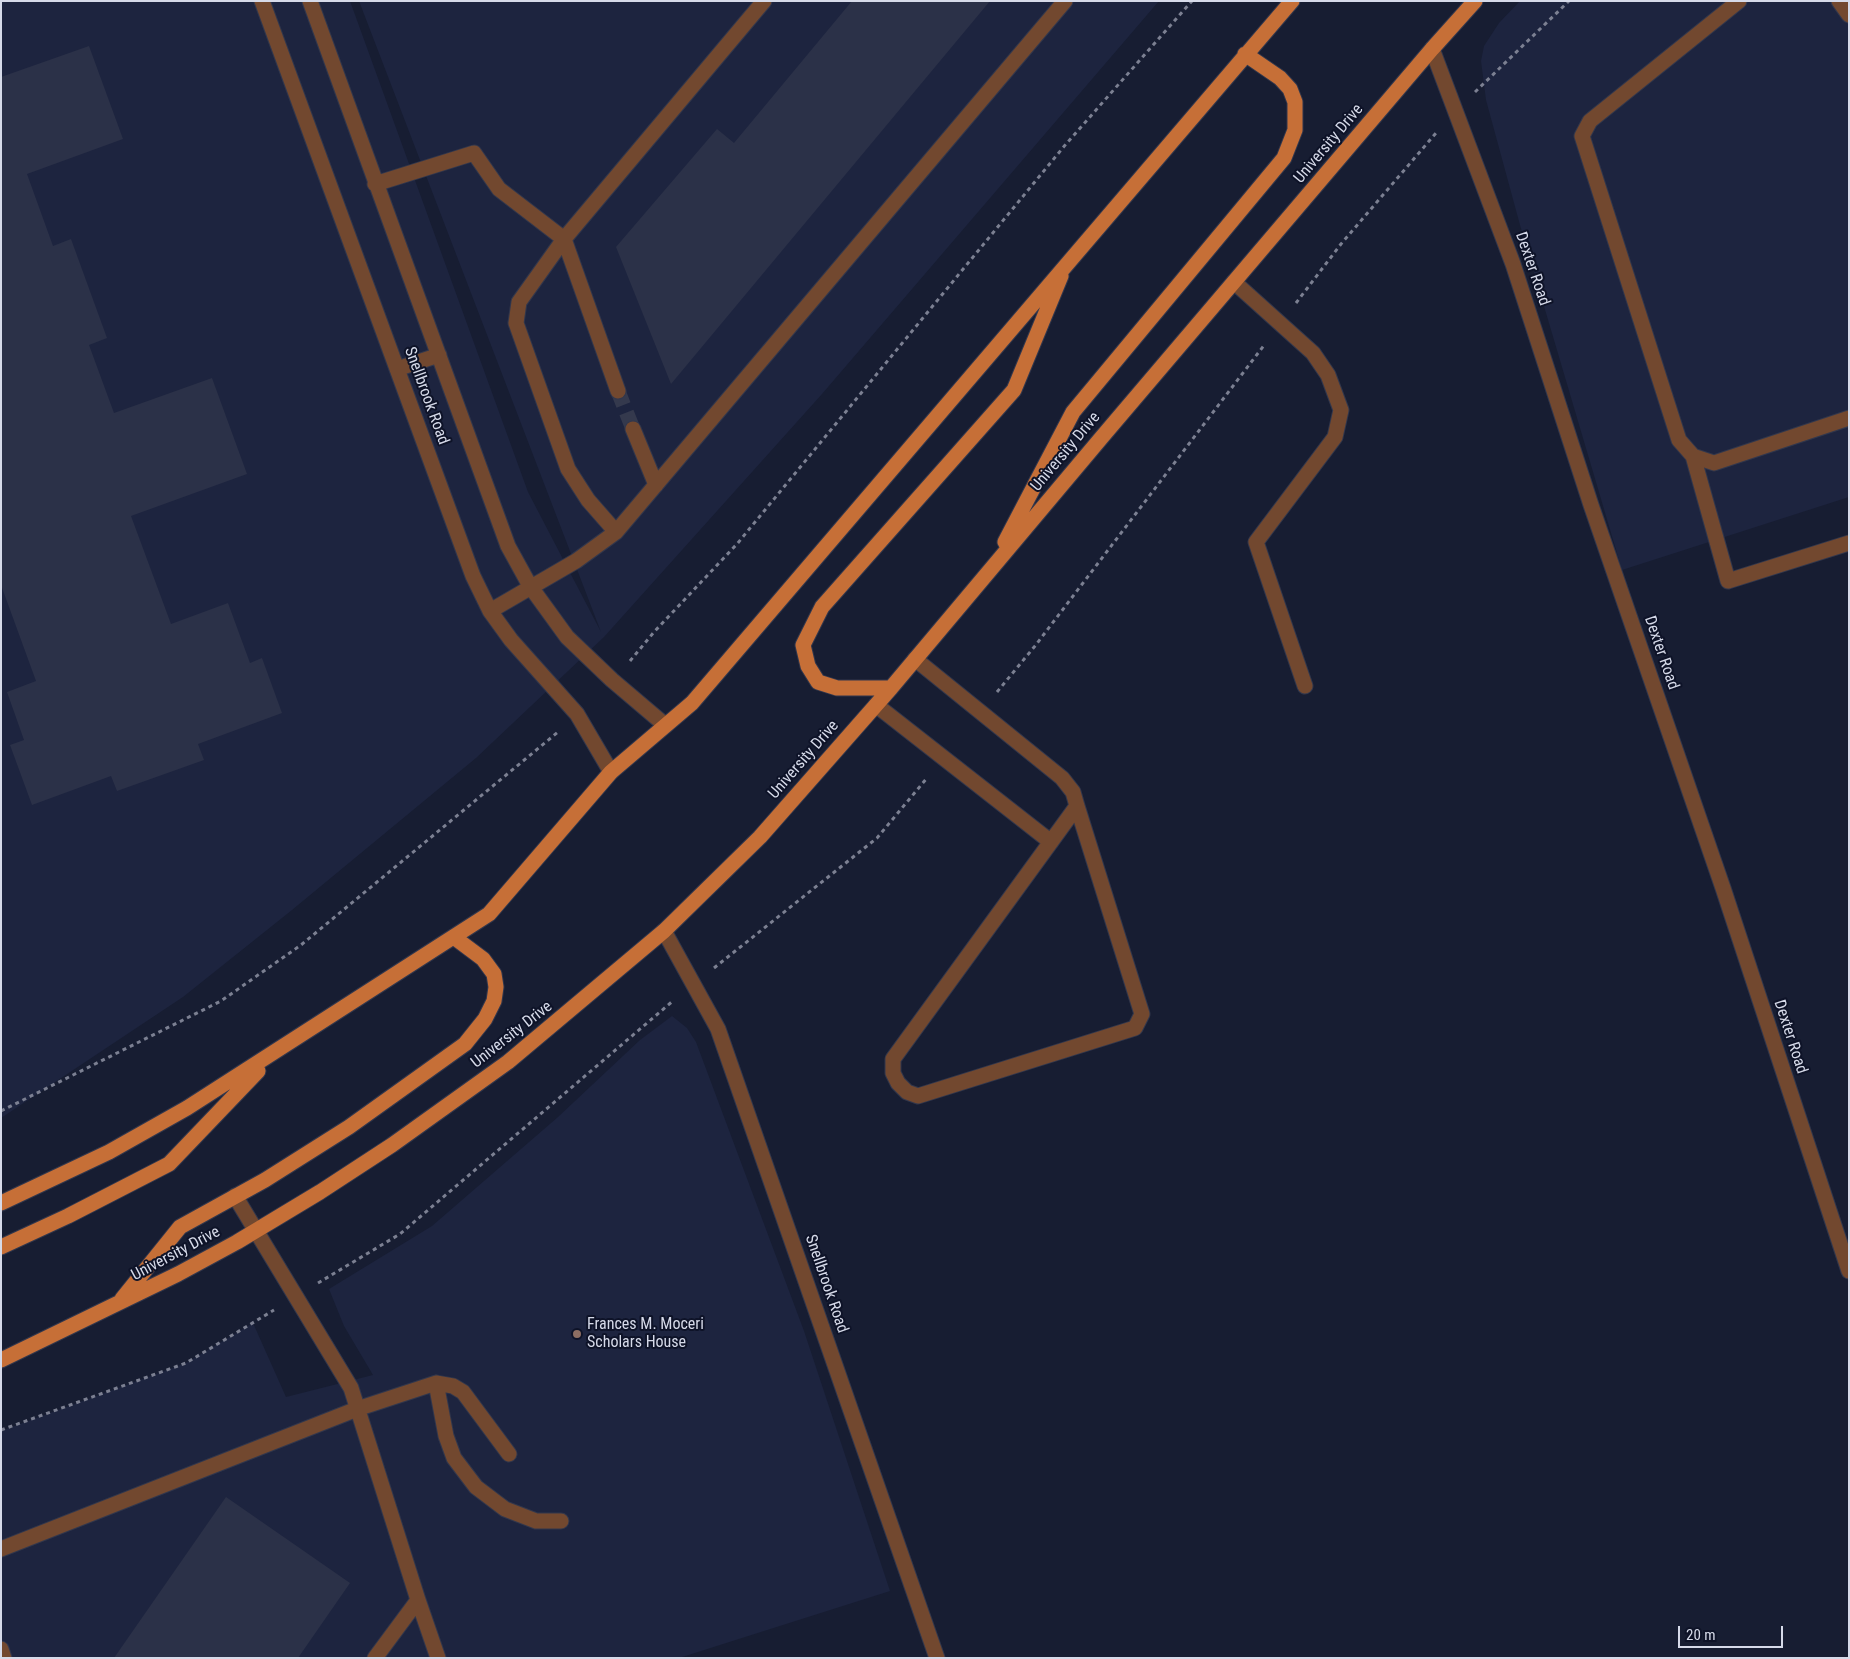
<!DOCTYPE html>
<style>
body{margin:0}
#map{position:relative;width:1850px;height:1659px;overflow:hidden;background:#171d32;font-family:"Roboto Condensed",sans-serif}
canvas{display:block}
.frame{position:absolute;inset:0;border:2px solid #d6dae9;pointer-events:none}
.scale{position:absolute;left:1678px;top:1626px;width:105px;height:22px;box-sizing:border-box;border:2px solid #d6dae9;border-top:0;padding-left:6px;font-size:15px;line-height:18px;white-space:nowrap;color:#d6dae9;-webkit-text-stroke:4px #0e1328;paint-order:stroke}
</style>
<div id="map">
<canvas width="1850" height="1659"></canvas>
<div class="frame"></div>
<div class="scale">20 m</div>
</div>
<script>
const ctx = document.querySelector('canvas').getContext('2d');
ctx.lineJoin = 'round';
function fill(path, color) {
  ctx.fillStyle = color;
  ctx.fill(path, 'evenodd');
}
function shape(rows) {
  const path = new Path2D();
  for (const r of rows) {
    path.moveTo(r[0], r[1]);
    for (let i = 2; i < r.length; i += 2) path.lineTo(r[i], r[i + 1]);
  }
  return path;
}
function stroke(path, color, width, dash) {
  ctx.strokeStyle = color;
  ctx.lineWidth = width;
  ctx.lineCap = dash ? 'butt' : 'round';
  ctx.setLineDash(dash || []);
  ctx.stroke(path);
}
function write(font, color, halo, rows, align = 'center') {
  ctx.font = font + ' "Roboto Condensed",sans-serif';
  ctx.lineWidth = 4;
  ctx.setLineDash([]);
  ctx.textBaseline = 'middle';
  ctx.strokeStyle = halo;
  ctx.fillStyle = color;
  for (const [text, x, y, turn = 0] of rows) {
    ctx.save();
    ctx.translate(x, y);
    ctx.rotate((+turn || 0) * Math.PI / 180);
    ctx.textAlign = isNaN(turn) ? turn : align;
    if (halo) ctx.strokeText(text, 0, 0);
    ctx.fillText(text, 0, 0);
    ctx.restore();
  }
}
const built = shape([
 [1,1,350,1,528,492,601,632,359,1,1159,1,822,394,604,637,476,758,292,910,183,997,1,1118],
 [1520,1,1849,1,1849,497,1622,570,1520,225,1486,100,1481,61,1484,46,1499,23],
 [672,1016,687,1028,696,1042,804,1331,890,1591,679,1658,1,1658,1,1431,186,1363,253,1323,286,1397,373,1375,344,1326,329,1289,432,1226,558,1117,640,1040]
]);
const building = shape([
 [852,1,990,1,671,384,616,247,717,129,734,143],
 [89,46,123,139,27,174,53,246,71,239,107,338,89,345,114,413,212,378,247,474,131,516,171,624,228,603,250,663,262,658,282,713,198,744,204,760,117,791,111,776,32,805,10,745,24,740,7,692,36,681,1,585,1,77],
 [226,1497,350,1583,298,1658,114,1658]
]);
const minorTunnel = shape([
 [618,391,633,429]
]);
const path = shape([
 [1475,92,1569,1],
 [1296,303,1341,244,1436,133],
 [630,661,654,632,737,544,1066,144,1192,1],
 [997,692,1035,646,1265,344],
 [714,968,877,838,927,778],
 [1,1111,221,1001,301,945,558,732],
 [318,1283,400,1234,674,1000],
 [1,1430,186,1363,274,1310]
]);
const minor = shape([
 [262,1,473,576,490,611,511,640,577,714,611,772],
 [310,1,508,546,530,586,567,637,612,680,665,725],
 [1739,1,1590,121,1582,136,1679,440,1693,456,1714,463,1849,418],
 [1839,1,1849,15],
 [1432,49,1513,264,1591,505,1723,888,1849,1271],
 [375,184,474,153,499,189,564,239,618,391],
 [1234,282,1313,353,1328,375,1341,410,1335,437,1256,542,1305,686],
 [397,369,439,355],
 [633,429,656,485],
 [1693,456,1728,581,1849,543],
 [616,532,588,500,568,469,516,323,519,302,564,239,764,1],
 [490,611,576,561,616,532,1065,1],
 [915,659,1062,778,1073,792,1077,806,1142,1014,1135,1028,918,1096,907,1092,898,1083,893,1073,893,1059,1077,806],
 [876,705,1051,842],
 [664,931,718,1029,937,1658],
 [235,1196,351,1388,418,1600,438,1658],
 [436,1383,446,1436,454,1458,476,1487,505,1509,536,1521,561,1521],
 [1,1549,357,1409,436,1383,453,1386,463,1392,509,1454],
 [1,1649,4,1658],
 [375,1658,418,1600]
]);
const major = shape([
 [1005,542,1073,412,1284,158,1295,130,1295,102,1290,89,1280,78,1245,54],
 [891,688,837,688,818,682,808,666,803,645,822,607,1014,390,1061,276],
 [1,1203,109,1152,187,1108,489,914,611,772,692,703,1292,1],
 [1,1247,68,1216,169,1164,258,1071],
 [122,1299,180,1227,265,1180,349,1127,465,1044,485,1019,494,1001,496,987,494,974,483,959,455,938],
 [1,1360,178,1274,237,1242,320,1192,392,1145,508,1062,664,931,760,837,891,688,1102,437,1432,49,1475,1]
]);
const markers = [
 [577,1334,5,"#8d6e63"]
];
const streetNames = [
 ["University Drive",1329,144,-50],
 ["Dexter Road",1532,269,71],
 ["Snellbrook Road",426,396,70],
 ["University Drive",1066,452,-50],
 ["Dexter Road",1661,653,71],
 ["University Drive",804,760,-49],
 ["University Drive",512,1035,-38],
 ["Dexter Road",1790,1037,72],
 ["University Drive",176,1254,-28],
 ["Snellbrook Road",826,1284,71]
];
const poiNames = [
 ["Frances M. Moceri",587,1325],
 ["Scholars House",587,1343]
];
fill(built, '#1d243f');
fill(building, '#2b3148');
stroke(minorTunnel, '#34394d', 15, [15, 8]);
stroke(minor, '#32374c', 17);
stroke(major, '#32374c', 17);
stroke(path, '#7c8092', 3, [4, 4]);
stroke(minor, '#72482f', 15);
stroke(major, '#c66f37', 15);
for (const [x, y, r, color] of markers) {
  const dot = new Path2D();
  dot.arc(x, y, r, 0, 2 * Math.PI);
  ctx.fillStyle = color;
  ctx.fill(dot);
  stroke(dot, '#0e1328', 2);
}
write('16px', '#d6dae9', '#0e1328', streetNames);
write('16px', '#d6dae9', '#0e1328', poiNames, 'left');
</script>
